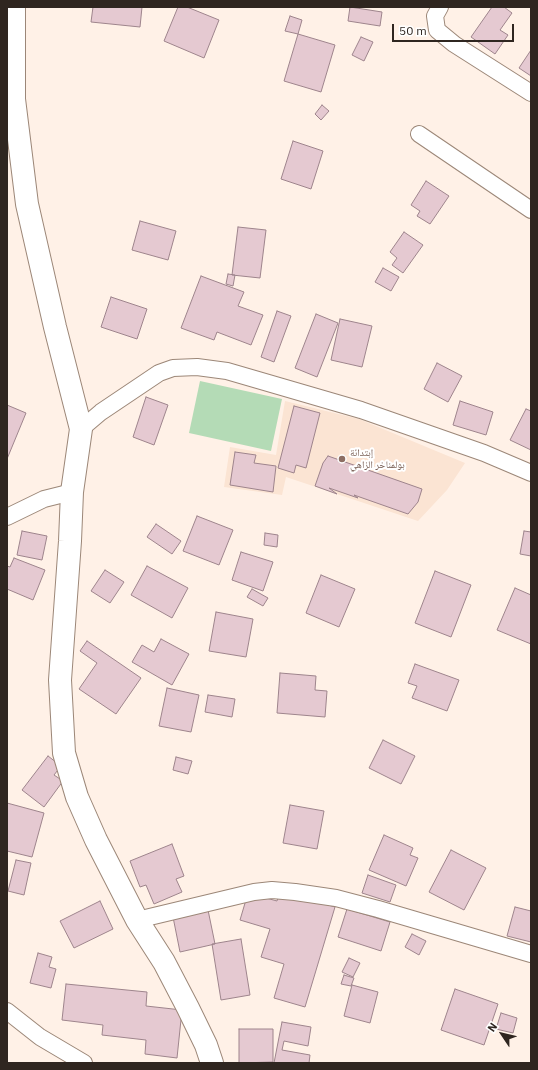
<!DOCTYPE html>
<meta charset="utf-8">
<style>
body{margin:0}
#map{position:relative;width:538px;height:1070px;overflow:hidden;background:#fff1e7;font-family:"IBM Plex Sans",sans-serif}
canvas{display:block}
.frame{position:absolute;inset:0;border:8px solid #2f2620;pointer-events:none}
.north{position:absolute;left:482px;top:1014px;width:40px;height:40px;-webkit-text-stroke:3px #fff;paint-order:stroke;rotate:305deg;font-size:11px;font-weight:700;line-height:16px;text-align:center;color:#2f2620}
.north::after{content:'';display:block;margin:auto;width:14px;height:18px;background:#2f2620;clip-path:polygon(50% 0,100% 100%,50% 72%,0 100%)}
.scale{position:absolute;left:392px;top:24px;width:122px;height:18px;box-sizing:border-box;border:2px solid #2f2620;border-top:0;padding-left:5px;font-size:12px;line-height:14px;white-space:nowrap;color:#2f2620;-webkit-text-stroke:3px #fff;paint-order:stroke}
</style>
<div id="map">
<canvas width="538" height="1070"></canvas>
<div class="frame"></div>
<div class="north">N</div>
<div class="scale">50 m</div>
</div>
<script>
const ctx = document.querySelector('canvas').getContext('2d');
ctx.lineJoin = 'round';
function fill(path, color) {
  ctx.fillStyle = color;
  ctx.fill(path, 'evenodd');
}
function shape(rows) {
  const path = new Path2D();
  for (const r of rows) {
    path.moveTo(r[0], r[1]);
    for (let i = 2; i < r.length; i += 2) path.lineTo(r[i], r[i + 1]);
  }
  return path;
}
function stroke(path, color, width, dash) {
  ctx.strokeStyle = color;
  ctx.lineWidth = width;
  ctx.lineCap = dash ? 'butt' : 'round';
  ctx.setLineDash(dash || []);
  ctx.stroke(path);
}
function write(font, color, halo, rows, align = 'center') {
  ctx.font = font + ' "IBM Plex Sans","Noto Naskh Arabic",sans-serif';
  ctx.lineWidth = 4;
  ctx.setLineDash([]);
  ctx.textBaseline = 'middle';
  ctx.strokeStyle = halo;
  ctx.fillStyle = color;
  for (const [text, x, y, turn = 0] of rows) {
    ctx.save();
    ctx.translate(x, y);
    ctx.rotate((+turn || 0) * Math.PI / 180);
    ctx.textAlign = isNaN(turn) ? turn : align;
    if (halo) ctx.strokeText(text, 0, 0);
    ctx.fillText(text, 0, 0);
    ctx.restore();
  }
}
const built = shape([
 [285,401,359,419,465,463,447,490,418,521,286,477,282,495,224,487,230,447,276,455]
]);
const green = shape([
 [200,381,282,399,271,451,189,433]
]);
const building = shape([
 [93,7,142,7,140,27,91,22,93,7],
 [178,7,187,7,219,20,204,58,164,41,178,7],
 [350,7,382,12,380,26,348,21,350,7],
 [492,7,504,7,512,13,500,30,508,35,495,54,471,37,492,7],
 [290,16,302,20,298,34,335,45,321,92,284,81,298,34,285,31,290,16],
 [361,37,373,42,364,61,352,55,361,37],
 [531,50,531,76,519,68,531,50],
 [322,105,329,111,321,120,315,114,322,105],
 [293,141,323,151,311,189,281,179,293,141],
 [426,181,449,196,430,224,417,216,420,211,411,205,426,181],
 [140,221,176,231,168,260,132,250,140,221],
 [238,227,266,230,260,278,232,275,238,227],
 [404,232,423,245,403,273,392,265,397,258,390,252,404,232],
 [383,268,399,277,391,291,375,282,383,268],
 [228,274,235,275,233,286,226,284,228,274],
 [201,276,244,292,238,306,263,315,251,345,217,332,214,340,181,328,201,276],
 [111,297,147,309,137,339,101,327,111,297],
 [277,311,291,316,274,362,261,357,277,311],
 [316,314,338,323,317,377,295,368,316,314],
 [340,319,372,326,362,367,331,360,340,319],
 [437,363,462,376,448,402,424,389,437,363],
 [146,397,168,405,154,445,133,437,146,397],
 [460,401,493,412,486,435,453,425,460,401],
 [7,405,26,413,7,459,7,405],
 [294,406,320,413,306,468,296,465,294,473,278,468,294,406],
 [526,409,531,411,531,450,510,440,526,409],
 [235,452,256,455,254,463,276,466,273,492,230,485,235,452],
 [328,456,422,489,418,502,408,514,354,495,358,498,329,488,337,494,315,486,323,463,328,456],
 [197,516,233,530,219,565,183,551,197,516],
 [156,524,181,541,172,554,147,537,156,524],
 [22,531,47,536,42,560,17,555,22,531],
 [524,531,531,532,531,556,520,554,524,531],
 [265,533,278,535,277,547,264,545,265,533],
 [241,552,273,562,263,591,232,580,241,552],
 [14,558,45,570,33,600,7,589,7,566,10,567,14,558],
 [147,566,188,588,172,618,131,595,147,566],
 [105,570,124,582,110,603,91,591,105,570],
 [435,571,471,585,451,637,415,623,435,571],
 [321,575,355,589,339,627,306,613,321,575],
 [515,588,531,595,531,644,497,630,515,588],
 [252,589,268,598,263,606,247,597,252,589],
 [216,612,253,619,246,657,209,651,216,612],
 [161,639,189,654,172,685,132,662,142,645,154,652,161,639],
 [87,641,141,678,116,714,79,689,97,663,80,651,87,641],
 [415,664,459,680,447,711,412,698,417,686,408,683,415,664],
 [280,673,316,676,315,690,327,691,325,717,277,713,280,673],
 [167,688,199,695,191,732,159,726,167,688],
 [208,695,235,699,232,717,205,712,208,695],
 [383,740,415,756,401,784,369,768,383,740],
 [48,756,61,766,54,775,63,781,44,807,22,790,48,756],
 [176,757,192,761,188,774,173,770,176,757],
 [7,803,44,813,32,857,7,851,7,803],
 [290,805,324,811,317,849,283,843,290,805],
 [384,835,413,848,410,855,418,858,406,886,369,870,384,835],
 [172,844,184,876,176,879,182,892,154,904,146,885,140,887,130,861,172,844],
 [451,850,486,868,464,910,429,892,451,850],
 [16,860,31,863,24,895,8,891,16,860],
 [368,875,396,885,390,902,362,893,368,875],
 [280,890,335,907,305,1007,274,998,284,964,261,957,270,929,240,920,248,893,277,901,280,890],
 [100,901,113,929,74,948,60,921,100,901],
 [207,905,215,944,180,952,172,912,207,905],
 [515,907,531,911,531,942,507,936,515,907],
 [347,909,390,922,381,951,338,937,347,909],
 [412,934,426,941,419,955,405,947,412,934],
 [241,939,250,995,221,1000,212,944,241,939],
 [38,953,52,957,49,967,56,969,51,988,30,983,38,953],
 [349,958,360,963,353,977,342,972,349,958],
 [344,975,354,978,351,986,341,984,344,975],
 [66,984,147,992,146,1006,182,1010,177,1058,145,1054,146,1040,102,1035,103,1025,62,1020,66,984],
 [352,985,378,992,370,1023,344,1016,352,985],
 [455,989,498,1004,484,1045,441,1030,455,989],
 [501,1013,517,1018,513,1033,496,1029,501,1013],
 [282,1022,311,1027,308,1046,284,1041,282,1050,310,1055,309,1063,274,1063,282,1022],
 [239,1029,273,1029,273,1062,239,1063,239,1029]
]);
const street = shape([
 [440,7,435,16,437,30,454,44,531,93],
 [419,134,531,210],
 [81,429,101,412,159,373,173,368,197,367,227,371,361,410,484,453,531,473],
 [7,517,44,499,72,492],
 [137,920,254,892,272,890,295,892,336,898,378,909,531,954],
 [7,1011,40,1037,84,1063]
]);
const secondary = shape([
 [14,7,14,99,27,204,55,327,81,429,72,492,70,541,60,680,64,753,77,797,96,840,137,920,164,962,188,1008,206,1045,212,1063]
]);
const markers = [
 [342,459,4,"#8d6e63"]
];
const educationNames = [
 ["إبتدائة",350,453],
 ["بولمناخر الزاهي",350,465]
];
fill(built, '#fbe4d3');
fill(green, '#b4dbb6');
fill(building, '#e5c9d1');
stroke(building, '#9e848c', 1);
stroke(street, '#9c8778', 18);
stroke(secondary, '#9c8778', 24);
stroke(street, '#fff', 16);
stroke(secondary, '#fff', 22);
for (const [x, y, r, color] of markers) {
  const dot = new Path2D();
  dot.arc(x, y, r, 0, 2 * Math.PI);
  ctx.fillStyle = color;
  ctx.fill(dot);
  stroke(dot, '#fff', 1.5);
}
write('10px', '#785e54', '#fff', educationNames, 'left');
</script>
